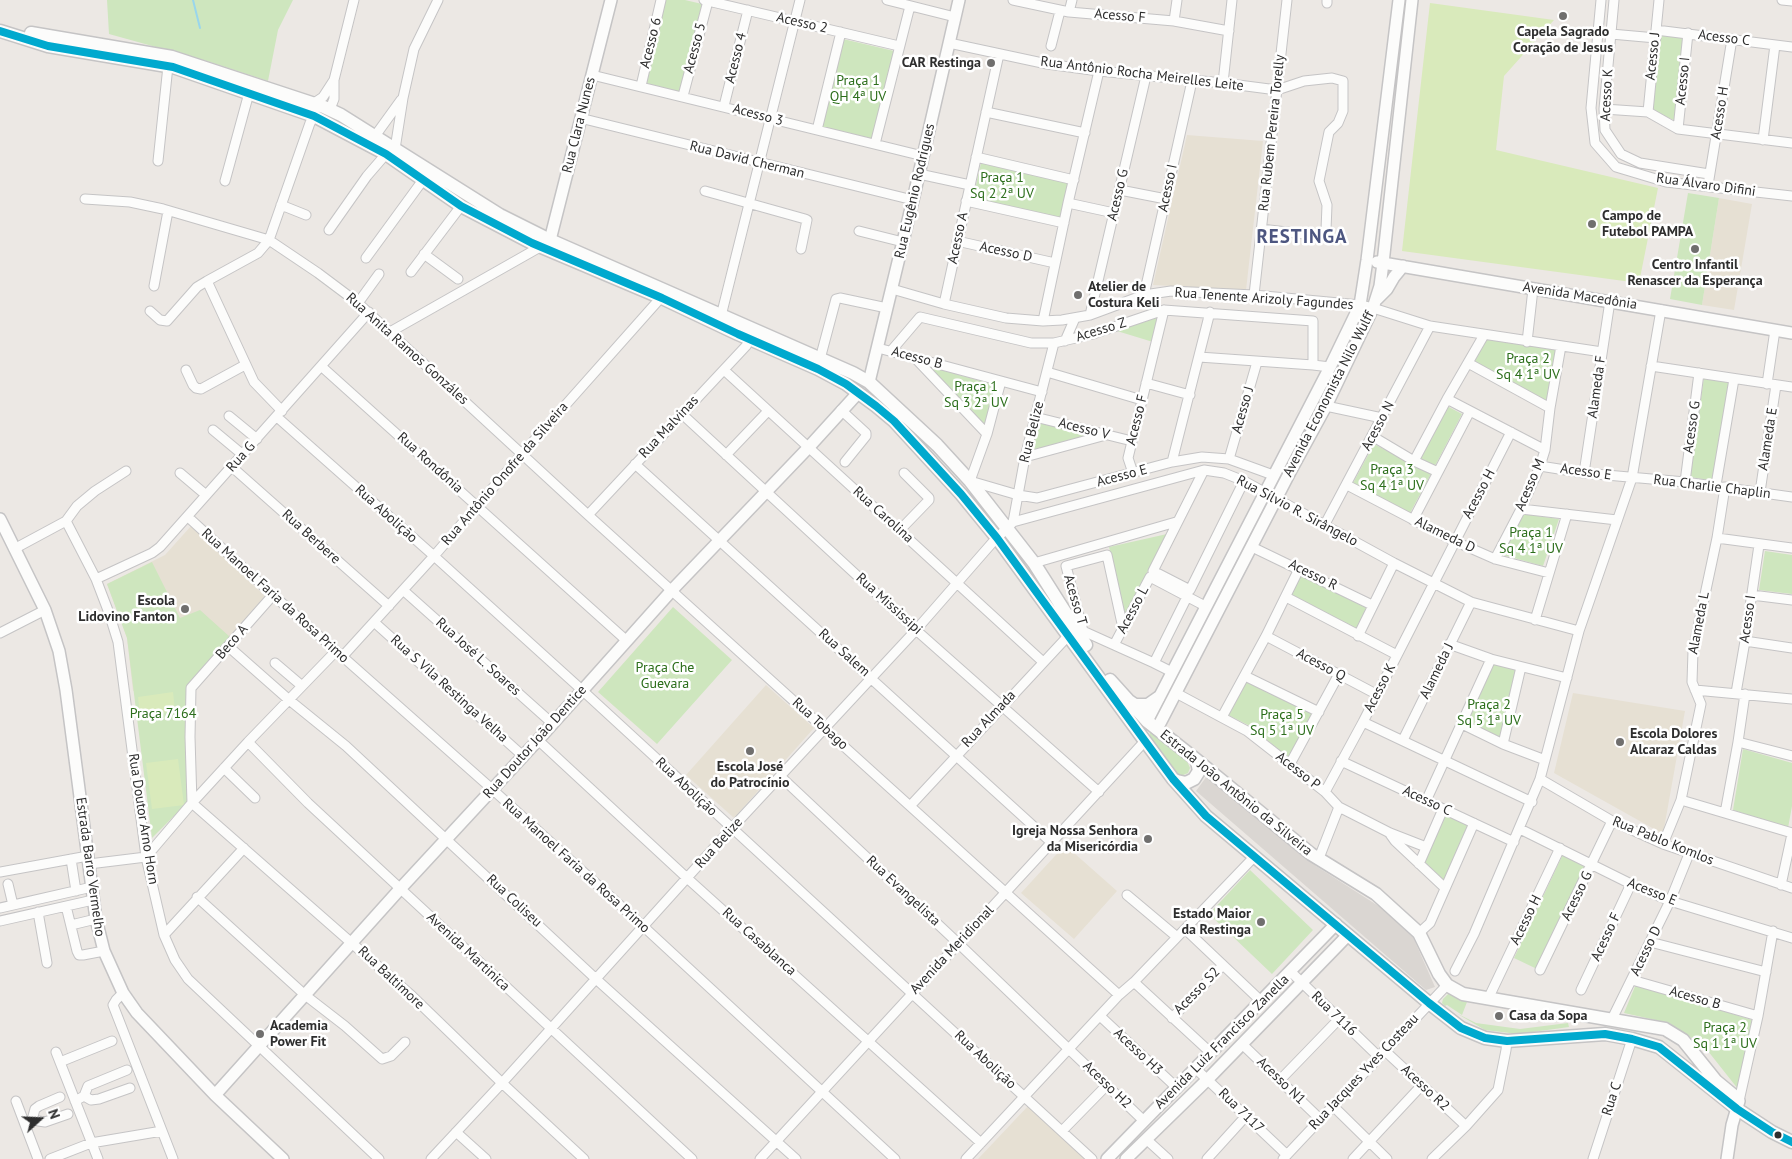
<!DOCTYPE html>
<meta charset="utf-8">
<style>
body{margin:0}
#map{position:relative;width:1792px;height:1159px;overflow:hidden;background:#ece8e4;font-family:"PT Sans",sans-serif}
canvas{display:block}
.north{position:absolute;left:15px;top:1094px;width:50px;height:50px;-webkit-text-stroke:4px #fff;paint-order:stroke;rotate:70deg;font-size:14px;font-weight:700;line-height:20px;text-align:center;color:#2e2e2e}
.north::after{content:'';display:block;margin:auto;width:18px;height:22px;background:#2e2e2e;clip-path:polygon(50% 0,100% 100%,50% 72%,0 100%)}
</style>
<div id="map">
<canvas width="1792" height="1159"></canvas>
<div class="north">N</div>
</div>
<script>
const ctx = document.querySelector('canvas').getContext('2d');
ctx.lineJoin = 'round';
function fill(path, color) {
  ctx.fillStyle = color;
  ctx.fill(path, 'evenodd');
}
function shape(rows) {
  const path = new Path2D();
  for (const r of rows) {
    path.moveTo(r[0], r[1]);
    for (let i = 2; i < r.length; i += 2) path.lineTo(r[i], r[i + 1]);
  }
  return path;
}
function stroke(path, color, width, dash) {
  ctx.strokeStyle = color;
  ctx.lineWidth = width;
  ctx.lineCap = dash ? 'butt' : 'round';
  ctx.setLineDash(dash || []);
  ctx.stroke(path);
}
function write(font, color, halo, rows, align = 'center') {
  ctx.font = font + ' "PT Sans",sans-serif';
  ctx.lineWidth = 5;
  ctx.setLineDash([]);
  ctx.textBaseline = 'middle';
  ctx.strokeStyle = halo;
  ctx.fillStyle = color;
  for (const [text, x, y, turn = 0] of rows) {
    ctx.save();
    ctx.translate(x, y);
    ctx.rotate((+turn || 0) * Math.PI / 180);
    ctx.textAlign = isNaN(turn) ? turn : align;
    if (halo) ctx.strokeText(text, 0, 0);
    ctx.fillText(text, 0, 0);
    ctx.restore();
  }
}
const education = shape([
 [1187,135,1263,141,1246,290,1153,285],
 [1719,198,1752,204,1734,310,1702,305],
 [191,526,265,596,189,684,133,691,127,638,107,584,165,555],
 [766,685,814,728,734,818,686,775],
 [1573,693,1685,711,1663,834,1554,773],
 [1065,845,1117,891,1074,939,1021,893],
 [1029,1105,1085,1159,978,1159]
]);
const green = shape([
 [107,0,293,0,278,30,268,81,210,62,109,34],
 [666,0,685,0,702,4,680,92,645,83],
 [1659,34,1684,36,1676,121,1651,110],
 [843,39,894,51,873,139,822,127],
 [981,163,1070,183,1062,218,973,198],
 [1688,193,1719,198,1702,305,1670,299],
 [1160,316,1153,342,1117,331],
 [1487,338,1556,349,1547,402,1473,362],
 [927,366,995,385,984,427],
 [1704,377,1730,381,1715,481,1690,477],
 [1447,406,1462,414,1435,466,1420,458],
 [1038,421,1095,435,1030,452],
 [1374,444,1431,474,1410,513,1353,483],
 [1523,514,1559,519,1543,566,1503,555],
 [1167,534,1125,615,1109,547],
 [1765,551,1792,555,1792,594,1759,590],
 [152,562,180,618,200,610,230,637,189,684,188,802,152,838,127,638,107,584],
 [1301,573,1368,606,1356,630,1290,596],
 [673,607,732,660,657,744,598,692],
 [1494,664,1518,670,1500,738,1467,722],
 [1246,680,1313,713,1290,759,1250,726,1228,715],
 [1150,732,1187,761,1190,768,1188,773,1181,776,1176,774,1149,740],
 [1743,749,1792,763,1792,806,1788,828,1733,810],
 [1446,815,1469,825,1444,881,1424,863],
 [1563,854,1586,865,1537,969,1514,958],
 [1250,870,1313,930,1272,974,1209,914],
 [1636,984,1752,1020,1738,1089,1704,1046,1669,1023,1624,1013],
 [1449,993,1467,1002,1462,1015,1447,1005,1445,1006,1442,1003,1443,999],
 [1456,1013,1476,1023,1520,1029,1568,1023,1569,1027,1518,1034,1485,1030]
]);
const pitch = shape([
 [1430,3,1554,20,1504,76,1496,150,1658,188,1639,283,1402,251],
 [173,692,175,711,140,716,138,697],
 [178,759,184,805,152,809,146,763]
]);
const plaza = shape([
 [1207,776,1316,866,1380,907,1413,937,1435,987,1426,990,1196,791]
]);
const stream = shape([
 [193,0,200,28]
]);
const minor = shape([
 [704,0,899,46],
 [887,0,955,17],
 [1013,0,1069,12,1174,21,1229,31],
 [1601,0,1591,108,1595,143,1616,167,1666,182,1792,196],
 [1614,0,1604,109,1605,130,1621,154,1640,163,1709,174],
 [1782,0,1792,1],
 [1327,3,1327,0],
 [1069,12,1072,0],
 [1174,21,1177,0],
 [1656,30,1792,47],
 [1611,34,1656,38],
 [949,43,1047,64,1099,71,1223,83,1277,90,1304,81,1332,78,1343,81,1343,111,1338,123,1329,132,1319,181,1327,205,1326,230,1325,234,1321,236,1261,229],
 [1051,46,1060,11],
 [592,75,923,156],
 [1223,83,1232,0],
 [641,86,661,0],
 [683,96,708,1],
 [314,103,323,97,334,80,354,0],
 [724,106,748,10],
 [330,109,334,99,334,81],
 [1604,109,1648,112,1678,129,1792,143],
 [986,112,1085,133],
 [1648,112,1659,0],
 [580,118,913,200],
 [1678,129,1688,33],
 [817,130,841,32],
 [375,136,401,100],
 [1763,140,1775,45],
 [875,144,910,6],
 [395,149,403,98,414,49,438,0],
 [976,157,1074,180],
 [158,161,168,66],
 [919,174,970,185],
 [1709,179,1732,39],
 [225,181,249,93],
 [1120,190,1166,199],
 [705,191,805,219,807,220,801,249],
 [85,199,130,202,163,209,269,240,318,273,358,303,588,515,1119,995],
 [966,201,1064,223],
 [1068,203,1114,213],
 [281,205,306,215],
 [329,230,367,176,386,154],
 [859,231,903,242],
 [957,241,1055,263],
 [424,254,458,279],
 [366,258,423,180],
 [411,272,461,206],
 [154,286,168,211],
 [892,289,944,304,1006,318,1043,321,1062,320,1090,315,1144,295,1171,291,1254,295,1360,305,1373,308,1430,326,1602,352],
 [1144,295,1192,81],
 [1254,295,1287,0],
 [358,303,379,274],
 [944,304,999,54],
 [150,311,160,320,167,321,197,287,207,281],
 [1090,315,1146,76],
 [720,320,800,0],
 [1043,321,1068,203,1099,71],
 [390,332,540,247],
 [1065,341,1075,318],
 [1527,342,1533,289],
 [878,348,1042,392],
 [891,351,920,317,1031,343,1054,343,1093,334,1164,310,1313,321,1313,365],
 [1199,357,1313,365,1330,367],
 [915,358,987,434],
 [820,359,836,299,840,298,887,308],
 [1468,363,1550,408],
 [321,366,627,641],
 [1651,366,1792,387],
 [186,370,193,385,196,388,201,389,245,365],
 [724,370,1042,661],
 [1047,372,1142,400],
 [1001,381,987,434,970,481,1018,495,1037,498,1172,462,1202,457,1229,459,1273,475],
 [1146,383,1190,395],
 [1767,384,1775,330],
 [1447,399,1545,450],
 [1326,406,1382,418],
 [841,410,866,433,866,436,845,462],
 [282,411,254,382,207,281,258,253,269,240,310,123,314,116],
 [682,414,916,630,1099,792],
 [229,416,257,439],
 [277,417,434,556,582,690,1092,1159],
 [1035,417,1132,441],
 [213,430,243,455],
 [1372,436,1414,461,1438,472],
 [726,455,768,411],
 [1025,457,1106,435],
 [1229,459,1257,362],
 [1414,461,1447,399,1484,335],
 [1172,462,1210,312],
 [635,464,1052,843],
 [1540,466,1584,473,1685,482,1792,497],
 [232,467,389,606],
 [1204,470,1153,571,1190,590,1244,481],
 [180,473,206,495],
 [1133,473,1128,458,1164,310],
 [1584,473,1610,301],
 [1685,482,1699,373],
 [1347,485,1454,541,1495,559,1549,573],
 [1716,485,1734,379],
 [1760,492,1776,385],
 [1521,509,1617,520],
 [588,515,746,346,750,339],
 [188,517,273,595,492,789,644,927,895,1159],
 [1413,520,1470,411],
 [66,521,96,579,109,613,118,642,146,857,164,935,175,960,188,979,379,1159],
 [1013,522,1025,457,1054,343],
 [1324,526,1430,326],
 [900,530,929,500,929,498,904,473],
 [1717,538,1792,548],
 [1252,547,1372,605],
 [14,549,66,521,77,506,95,491,126,471],
 [1495,559,1521,509,1540,466,1545,450,1550,408,1561,346],
 [1034,563,1176,522],
 [96,579,152,553,160,547,369,312],
 [403,590,553,724],
 [273,595,191,688,190,737,192,803,412,996,502,1083,584,1159],
 [1752,595,1792,600],
 [1187,597,1154,663,1114,645,1150,577,1205,606],
 [1286,597,1397,655],
 [1535,620,1567,514],
 [374,622,523,756],
 [0,633,45,610],
 [1266,636,1376,694],
 [1358,636,1394,563],
 [1745,641,1792,648],
 [1449,644,1491,659,1567,678],
 [1114,645,1083,631,1066,566,1107,555,1123,628],
 [229,647,288,699,346,746,596,979,796,1159],
 [342,657,434,556,522,454,665,293],
 [275,663,302,686],
 [1154,663,1172,672],
 [1245,676,1319,712],
 [1695,690,1792,699],
 [1176,693,1247,731,1325,792,1339,807,1390,833,1426,847],
 [1736,693,1745,641,1759,545],
 [1222,717,1266,636,1299,569],
 [1363,722,1532,802],
 [1462,724,1503,744,1545,760],
 [538,740,687,878,981,1143],
 [1403,740,1471,602],
 [248,742,308,803,692,1159],
 [1738,742,1792,756],
 [1503,744,1521,667],
 [1341,761,1514,842],
 [1290,764,1339,674],
 [224,768,255,798],
 [780,776,959,944,1144,1121],
 [1540,779,1612,821,1663,844,1792,888],
 [1325,792,1363,722,1511,432],
 [1681,800,1792,833],
 [1426,801,1491,659],
 [911,805,1069,635],
 [1725,813,1738,742,1745,694],
 [1520,829,1631,884,1670,901,1792,938],
 [1390,834,1395,841,1445,888],
 [1663,844,1681,800,1701,704,1692,682,1693,651,1717,538,1725,487],
 [1319,858,1339,807],
 [71,859,76,891],
 [89,864,146,857,192,803,248,742,336,651],
 [1419,864,1443,809],
 [0,872,88,856],
 [8,884,13,905],
 [1781,885,1792,834],
 [1127,895,1177,937],
 [197,897,305,995,345,1026,382,1059,391,1056,405,1042],
 [66,906,77,951,79,955,83,955,104,951],
 [0,908,92,887],
 [38,912,47,963],
 [0,921,93,900],
 [71,925,96,919],
 [1185,929,1261,1001],
 [1419,933,1430,923,1474,823],
 [164,935,244,848],
 [1650,942,1766,972],
 [1540,970,1612,821],
 [1455,971,1474,934,1540,779,1579,631,1632,478,1661,310],
 [1291,972,1378,1056],
 [1632,980,1758,1016],
 [1134,982,1211,1053],
 [1581,990,1631,884],
 [123,993,116,1000,113,1005,173,1159],
 [1488,999,1560,848],
 [1100,1016,1176,1087],
 [1172,1018,1223,965],
 [1612,1019,1670,901,1689,854],
 [1242,1044,1320,1119],
 [1384,1050,1466,1126],
 [56,1052,98,1159],
 [60,1062,112,1041],
 [1195,1068,1287,1155],
 [1280,1080,1339,1019],
 [84,1096,91,1100,99,1099,130,1088],
 [16,1101,38,1159],
 [75,1101,84,1096,88,1086,127,1070],
 [1739,1101,1758,1016,1773,931],
 [1333,1106,1387,1159],
 [32,1120,45,1122,68,1114],
 [25,1124,32,1120,35,1109,39,1106,60,1097],
 [1062,1131,1107,1085],
 [456,1132,486,1159],
 [1146,1139,1168,1159],
 [50,1159,91,1143,162,1131],
 [431,1159,502,1083,731,829,916,630,992,543,1013,522,1204,470,1224,473,1244,481,1394,563,1471,602,1579,631],
 [760,1159,1145,741],
 [966,1159,1119,995,1134,982,1255,856],
 [1207,1159,1246,1116],
 [1283,1159,1447,985],
 [1353,1159,1422,1085],
 [1432,1159,1466,1126,1498,1090,1506,1050,1507,1041],
 [1593,1159,1632,1039]
]);
const tertiary = shape([
 [548,248,611,0],
 [1377,262,1792,333],
 [1377,299,1387,289,1394,277,1403,266],
 [869,382,913,200,959,0],
 [0,519,45,610,59,651,66,690,96,919,104,951,123,993,137,1013,215,1095,283,1159],
 [1147,721,1330,367,1360,305,1367,260,1399,0],
 [1157,729,1290,472,1326,406,1373,308,1380,286,1383,263,1412,0],
 [215,1095,400,889,538,740,673,589,808,448,858,393],
 [1107,1159,1336,924],
 [1126,1159,1208,1079,1348,935],
 [1727,1159,1732,1125,1739,1101]
]);
const secondary = shape([
 [0,31,48,46,173,67,314,116,386,154,461,206,532,243,662,298,738,334,818,369,846,384,876,406,894,421,961,494,997,538,1145,741,1173,779,1206,816,1429,1003,1461,1028,1485,1038,1507,1041,1605,1034,1632,1039,1659,1047,1737,1109,1772,1132,1792,1142],
 [31,33,172,57,324,107,341,115,500,215,550,240,853,373,869,382,937,445,970,481,1034,563,1086,645],
 [1110,680,1147,721,1194,758,1311,854,1376,894,1419,933,1439,974,1447,985,1463,994,1665,1029,1683,1040,1716,1081,1733,1095],
 [1129,701,1135,705,1148,705,1158,698],
 [1173,779,1177,781,1186,783,1194,779,1199,771,1197,761,1194,758]
]);
const bus1 = shape([
 [0,31,48,46,173,67,314,116,386,154,461,206,532,243,662,298,738,334,818,369,846,384,876,406,894,421,961,494,997,538,1145,741,1173,779,1206,816,1429,1003,1461,1028,1485,1038,1507,1041,1605,1034,1632,1039,1659,1047,1737,1109,1772,1132,1792,1142]
]);
const markers = [
 [1563,16,5,"#706f6e"],
 [991,63,5,"#706f6e"],
 [1592,224,5,"#706f6e"],
 [1695,249,5,"#706f6e"],
 [1078,295,5,"#706f6e"],
 [185,609,5,"#706f6e"],
 [1620,742,5,"#706f6e"],
 [750,751,5,"#706f6e"],
 [1148,839,5,"#706f6e"],
 [1261,922,5,"#706f6e"],
 [1499,1016,5,"#706f6e"],
 [260,1034,5,"#706f6e"],
 [1778,1135,4.5,"#2e2e2e"]
];
const streetNames = [
 ["Acesso F",1120,16,5],
 ["Acesso 2",802,23,13],
 ["Acesso C",1724,38,7],
 ["Acesso 6",651,43,-76],
 ["Acesso 5",695,48,-75],
 ["Acesso J",1653,56,-84],
 ["Acesso 4",736,58,-76],
 ["Rua Antônio Rocha Meirelles Leite",1142,74,7],
 ["Acesso I",1683,81,-84],
 ["Acesso K",1607,95,-87],
 ["Acesso H",1720,113,-81],
 ["Acesso 3",758,115,15],
 ["Rua Clara Nunes",579,125,-76],
 ["Rua Rubem Pereira Torelly",1272,133,-84],
 ["Rua David Cherman",747,160,14],
 ["Rua Álvaro Difini",1706,185,8],
 ["Acesso I",1168,188,-78],
 ["Rua Eugênio Rodrigues",915,191,-77],
 ["Acesso G",1118,195,-77],
 ["Acesso A",958,238,-78],
 ["Acesso D",1006,252,12],
 ["Avenida Macedônia",1580,296,9],
 ["Rua Tenente Arizoly Fagundes",1264,299,4],
 ["Acesso Z",1101,330,-17],
 ["Rua Anita Ramos Gonzáles",407,349,42],
 ["Acesso B",917,358,15],
 ["Alameda F",1597,387,-82],
 ["Avenida Economista Nilo Wulff",1329,394,-63],
 ["Acesso J",1243,410,-74],
 ["Acesso F",1137,420,-76],
 ["Acesso N",1378,426,-62],
 ["Rua Malvinas",669,427,-47],
 ["Acesso G",1692,427,-82],
 ["Acesso V",1084,429,14],
 ["Rua Belize",1032,432,-76],
 ["Alameda E",1768,439,-81],
 ["Rua G",241,457,-48],
 ["Rua Rondônia",430,463,42],
 ["Acesso E",1586,472,8],
 ["Rua Antônio Onofre da Silveira",505,474,-49],
 ["Acesso E",1122,476,-15],
 ["Acesso M",1530,485,-67],
 ["Rua Charlie Chaplin",1712,487,7],
 ["Acesso H",1479,494,-62],
 ["Rua Sílvio R. Sirângelo",1297,511,28],
 ["Rua Abolição",386,514,42],
 ["Rua Carolina",883,515,42],
 ["Alameda D",1445,535,26],
 ["Rua Berbere",311,537,42],
 ["Acesso R",1313,575,26],
 ["Rua Manoel Faria da Rosa Primo",275,596,42],
 ["Acesso T",1075,600,74],
 ["Rua Mississipi",889,604,42],
 ["Acesso L",1133,610,-62],
 ["Acesso I",1748,619,-82],
 ["Alameda L",1699,623,-79],
 ["Beco A",232,642,-49],
 ["Rua Salem",844,653,42],
 ["Rua José L. Soares",478,657,42],
 ["Acesso Q",1321,665,28],
 ["Alameda J",1437,671,-64],
 ["Acesso K",1380,688,-63],
 ["Rua S Vila Restinga Velha",449,689,42],
 ["Rua Almada",989,719,-47],
 ["Rua Tobago",820,724,42],
 ["Rua Doutor João Dentice",535,742,-48],
 ["Acesso P",1298,771,38],
 ["Rua Abolição",686,787,43],
 ["Estrada João Antônio da Silveira",1236,793,39],
 ["Acesso C",1427,801,25],
 ["Rua Doutor Arno Horn",143,819,81],
 ["Rua Pablo Komlos",1663,841,22],
 ["Rua Belize",719,843,-48],
 ["Rua Manoel Faria da Rosa Primo",576,866,42],
 ["Estrada Barro Vermelho",90,867,82],
 ["Rua Evangelista",903,891,43],
 ["Acesso E",1652,892,22],
 ["Acesso G",1577,896,-64],
 ["Rua Coliseu",514,901,43],
 ["Acesso H",1526,920,-64],
 ["Acesso F",1606,937,-65],
 ["Rua Casablanca",759,942,42],
 ["Avenida Meridional",952,950,-47],
 ["Acesso D",1646,951,-64],
 ["Avenida Martinica",468,952,43],
 ["Rua Baltimore",391,978,43],
 ["Acesso S2",1197,991,-46],
 ["Acesso B",1695,998,16],
 ["Rua 7116",1334,1014,44],
 ["Avenida Luiz Francisco Zanella",1222,1042,-45],
 ["Acesso H3",1138,1052,43],
 ["Rua Abolição",985,1060,43],
 ["Rua Jacques Yves Costeau",1364,1072,-47],
 ["Acesso N1",1281,1081,44],
 ["Acesso H2",1107,1085,44],
 ["Acesso R2",1425,1088,43],
 ["Rua C",1612,1099,-72],
 ["Rua 7117",1241,1111,44]
];
const poiNames = [
 ["Capela Sagrado",1563,32,"center"],
 ["Coração de Jesus",1563,48,"center"],
 ["CAR Restinga",981,63,"right"],
 ["Campo de",1602,216],
 ["Futebol PAMPA",1602,232],
 ["Centro Infantil",1695,265,"center"],
 ["Renascer da Esperança",1695,281,"center"],
 ["Atelier de",1088,287],
 ["Costura Keli",1088,303],
 ["Escola",175,601,"right"],
 ["Lidovino Fanton",175,617,"right"],
 ["Escola Dolores",1630,734],
 ["Alcaraz Caldas",1630,750],
 ["Escola José",750,767,"center"],
 ["do Patrocínio",750,783,"center"],
 ["Igreja Nossa Senhora",1138,831,"right"],
 ["da Misericórdia",1138,847,"right"],
 ["Estado Maior",1251,914,"right"],
 ["da Restinga",1251,930,"right"],
 ["Casa da Sopa",1509,1016],
 ["Academia",270,1026],
 ["Power Fit",270,1042]
];
const parkNames = [
 ["Praça 1",858,81],
 ["QH 4ª UV",858,97],
 ["Praça 1",1002,178],
 ["Sq 2 2ª UV",1002,194],
 ["Praça 2",1528,359],
 ["Sq 4 1ª UV",1528,375],
 ["Praça 1",976,387],
 ["Sq 3 2ª UV",976,403],
 ["Praça 3",1392,470],
 ["Sq 4 1ª UV",1392,486],
 ["Praça 1",1531,533],
 ["Sq 4 1ª UV",1531,549],
 ["Praça Che",665,668],
 ["Guevara",665,684],
 ["Praça 2",1489,705],
 ["Sq 5 1ª UV",1489,721],
 ["Praça 7164",163,714],
 ["Praça 5",1282,715],
 ["Sq 5 1ª UV",1282,731],
 ["Praça 2",1725,1028],
 ["Sq 1 1ª UV",1725,1044]
];
const districtNames = [
 ["RESTINGA",1302,238]
];
fill(education, '#e6e0d3');
fill(green, '#cee6be');
fill(pitch, '#d9eabb');
fill(plaza, '#dad6d2');
stroke(stream, '#99d6ec', 2);
stroke(minor, '#c5c4c5', 11);
stroke(tertiary, '#c5c4c5', 14);
stroke(secondary, '#c5c4c5', 15);
stroke(minor, '#fcfcfb', 9);
stroke(tertiary, '#fcfcfb', 11);
stroke(secondary, '#fcfcfb', 12);
stroke(bus1, '#00a9ce', 8);
for (const [x, y, r, color] of markers) {
  const dot = new Path2D();
  dot.arc(x, y, r, 0, 2 * Math.PI);
  ctx.fillStyle = color;
  ctx.fill(dot);
  stroke(dot, '#fff', 2);
}
write('14px', '#2e2e2e', '#fff', streetNames);
write('bold 14px', '#2e2e2e', '#fff', poiNames, 'left');
write('14px', '#2c6e1b', '#fff', parkNames);
ctx.letterSpacing = '1px';
write('bold 19px', '#4d5680', '#fff', districtNames);
ctx.letterSpacing = '0px';
</script>
